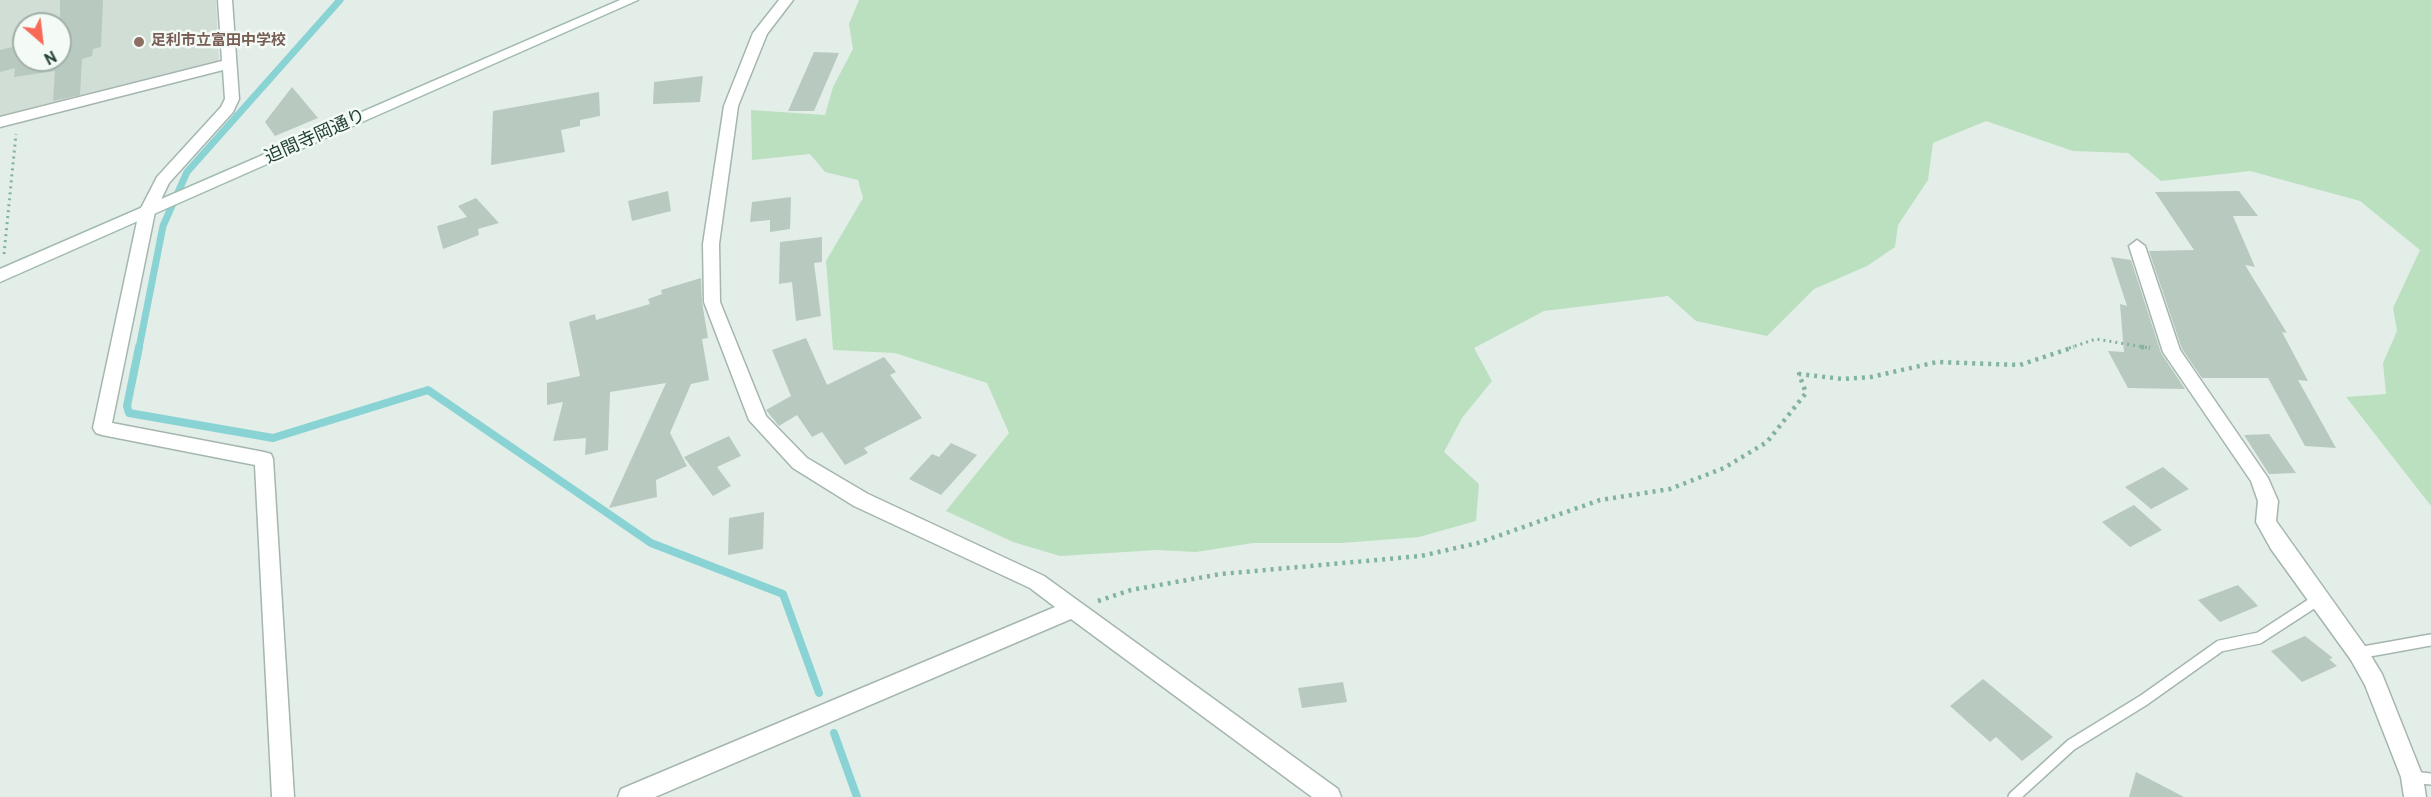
<!DOCTYPE html>
<meta charset="utf-8">
<style>
body{margin:0}
#map{position:relative;width:2431px;height:797px;overflow:hidden;background:#e3eee8;font-family:Overpass,sans-serif}
canvas{display:block}
.north{position:absolute;left:12px;top:12px;width:60px;height:60px;box-sizing:border-box;background:#f4faf6;border:2px solid #a0b0a8;border-radius:50%;rotate:152deg;font-size:16px;font-weight:700;line-height:24px;text-align:center;color:#224034}
.north::after{content:'';display:block;margin:auto;width:21px;height:27px;background:#f86a57;clip-path:polygon(50% 0,100% 100%,50% 72%,0 100%)}
</style>
<div id="map">
<canvas width="2431" height="797"></canvas>
<div class="north">N</div>
</div>
<script>
const ctx = document.querySelector('canvas').getContext('2d');
ctx.lineJoin = 'round';
function fill(path, color) {
  ctx.fillStyle = color;
  ctx.fill(path, 'evenodd');
}
function shape(rows) {
  const path = new Path2D();
  for (const r of rows) {
    path.moveTo(r[0], r[1]);
    for (let i = 2; i < r.length; i += 2) path.lineTo(r[i], r[i + 1]);
  }
  return path;
}
function stroke(path, color, width, dash) {
  ctx.strokeStyle = color;
  ctx.lineWidth = width;
  ctx.lineCap = dash ? 'butt' : 'round';
  ctx.setLineDash(dash || []);
  ctx.stroke(path);
}
function write(font, color, halo, rows, align = 'center') {
  ctx.font = font + ' Overpass,"Noto Sans JP",sans-serif';
  ctx.lineWidth = 5;
  ctx.setLineDash([]);
  ctx.textBaseline = 'middle';
  ctx.strokeStyle = halo;
  ctx.fillStyle = color;
  for (const [text, x, y, turn = 0] of rows) {
    ctx.save();
    ctx.translate(x, y);
    ctx.rotate((+turn || 0) * Math.PI / 180);
    ctx.textAlign = isNaN(turn) ? turn : align;
    if (halo) ctx.strokeText(text, 0, 0);
    ctx.fillText(text, 0, 0);
    ctx.restore();
  }
}
const built = shape([
 [0,0,216,0,219,62,0,117],
 [24,24,60,24,60,60,24,60]
]);
const green = shape([
 [859,0,2431,0,2431,506,2346,397,2386,394,2383,363,2397,331,2393,308,2420,250,2360,201,2250,171,2161,181,2128,153,2073,151,1986,121,1933,143,1928,180,1898,225,1895,247,1867,266,1814,289,1767,336,1696,321,1668,296,1544,311,1474,348,1492,381,1462,418,1444,452,1479,484,1476,521,1419,537,1342,543,1253,543,1196,552,1157,550,1060,556,1013,542,946,511,1009,433,987,383,895,353,833,350,826,261,863,198,858,180,825,172,810,154,752,160,751,110,825,115,833,87,853,49,849,24]
]);
const streamFar1 = shape([
 [139,348,163,226,187,172,340,0]
]);
const stream = shape([
 [139,347,127,406,129,413,273,438,428,390,651,543,783,594,819,693],
 [834,733,857,797]
]);
const building = shape([
 [60,0,103,0,101,47,93,49,92,56,82,59,80,95,53,101,55,71,14,77,15,68,0,72,0,50,24,44,24,60,60,60],
 [814,52,839,53,814,111,788,111],
 [703,76,700,102,653,104,654,82],
 [292,87,318,118,275,136,265,122],
 [599,92,600,116,580,120,580,126,561,130,565,152,491,165,493,111],
 [668,191,671,211,632,221,628,201],
 [2239,191,2258,216,2233,216,2255,267,2245,265,2287,333,2282,332,2308,381,2298,380,2336,448,2305,446,2268,378,2202,378,2182,349,2149,251,2194,250,2155,192],
 [791,197,790,229,770,232,770,220,750,222,752,202],
 [476,198,499,223,478,229,479,235,443,249,437,226,467,217,458,206],
 [822,237,822,262,814,263,821,316,796,321,792,282,779,284,780,242],
 [2111,257,2131,260,2161,353,2185,389,2128,388,2108,351,2124,352,2120,304,2127,306],
 [701,278,702,302,708,338,702,339,709,380,691,384,670,433,687,466,656,480,657,497,609,508,666,383,610,392,608,450,585,455,586,438,553,441,563,402,547,405,547,383,580,376,569,322,595,314,596,320,650,304,648,299,662,294,661,290],
 [806,338,827,385,884,357,896,372,890,375,922,418,864,448,868,453,845,465,822,432,812,437,797,415,779,426,766,410,791,396,772,350],
 [2269,434,2296,473,2269,474,2244,435],
 [729,436,741,456,717,467,731,486,713,496,684,457],
 [951,443,977,455,941,495,909,479,932,454,939,457],
 [2163,467,2189,489,2151,509,2125,487],
 [2134,505,2162,530,2130,547,2102,522],
 [764,512,763,549,728,555,729,518],
 [2238,585,2258,606,2220,622,2198,600],
 [2305,636,2333,658,2329,659,2337,666,2302,682,2271,651],
 [1983,679,2053,737,2022,761,1996,737,1990,742,1950,706],
 [1343,682,1347,702,1302,708,1298,688],
 [2136,772,2184,797,2129,797]
]);
const pathFar1 = shape([
 [4,254,16,134],
 [2069,348,2096,339,2150,348]
]);
const path = shape([
 [2141,347,2150,348],
 [1098,601,1131,590,1221,574,1421,556,1478,543,1600,500,1670,489,1724,468,1767,442,1806,393,1799,374,1843,379,1871,377,1937,362,2020,365,2074,347]
]);
const lane = shape([
 [2358,653,2431,640],
 [2412,777,2431,779],
 [2014,797,2071,745,2144,700,2220,646,2259,638,2319,599]
]);
const street = shape([
 [218,0,232,0,239,99,233,112,169,183,155,212,112,423,264,452,271,454,273,459,294,797,272,797,255,465,102,435,96,433,93,428,139,212,157,177,221,107,225,99,223,70,0,127,0,117,222,61,218,0],
 [779,0,793,0,767,34,738,106,719,244,720,302,766,416,807,458,868,494,1044,576,1338,789,1341,797,1312,797,1071,619,655,797,618,797,621,789,1055,607,1030,588,854,506,793,468,749,420,704,302,703,244,724,106,753,33,779,0],
 [2137,240,2145,246,2180,350,2268,478,2278,501,2276,521,2365,646,2382,674,2423,777,2426,797,2404,797,2401,777,2365,685,2351,660,2271,549,2256,522,2258,501,2251,481,2163,352,2129,246,2137,240]
]);
const secondary = shape([
 [620,0,638,0,0,282,0,269,620,0]
]);
const markers = [
 [139,42,6,"#8d6e63"]
];
const farEducationnames = [
 ["足利市立富田中学校",151,42]
];
const streetNames = [
 ["迫間寺岡通り",316,138,-24]
];
fill(built, '#d1ded6');
fill(green, '#bbe0c0');
stroke(streamFar1, '#89d3d5', 7);
stroke(stream, '#89d3d5', 8);
fill(building, '#b8c9c0');
stroke(lane, '#a5b6ae', 14);
stroke(street, '#a5b6ae', 3);
stroke(secondary, '#a1baae', 3);
stroke(pathFar1, '#82b39d', 3, [2, 4]);
stroke(path, '#82b39d', 4.5, [3, 5]);
stroke(lane, '#fff', 11);
fill(street, '#fff');
fill(secondary, '#fff');
for (const [x, y, r, color] of markers) {
  const dot = new Path2D();
  dot.arc(x, y, r, 0, 2 * Math.PI);
  ctx.fillStyle = color;
  ctx.fill(dot);
  stroke(dot, '#f4faf6', 2);
}
write('bold 15px', '#785e54', '#f4faf6', farEducationnames, 'left');
write('18px', '#224034', '#f4faf6', streetNames);
</script>
